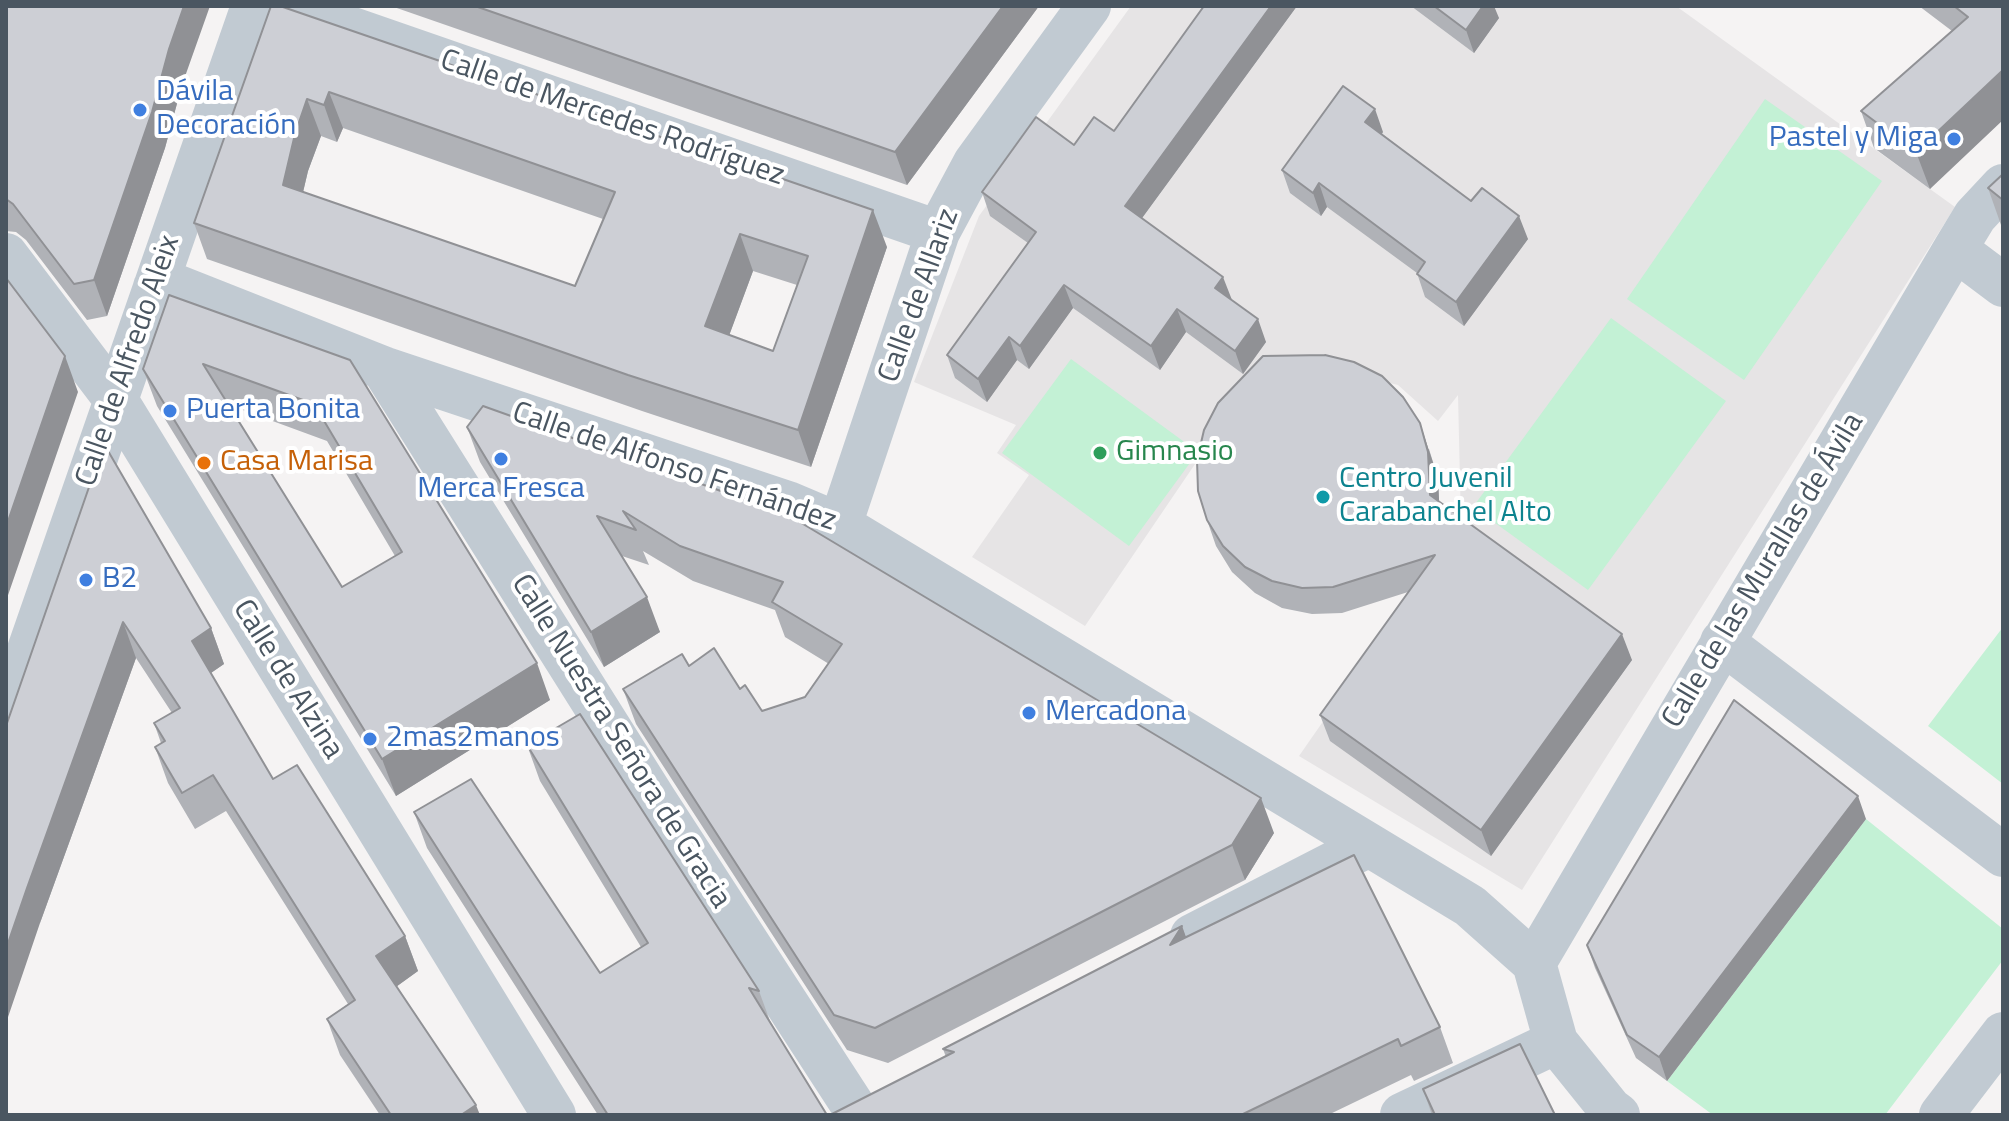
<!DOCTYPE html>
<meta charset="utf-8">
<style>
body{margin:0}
#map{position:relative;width:2009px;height:1121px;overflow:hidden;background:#f5f3f3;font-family:"Titillium Web",sans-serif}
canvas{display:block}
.frame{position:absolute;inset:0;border:8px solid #4a5661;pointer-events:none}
</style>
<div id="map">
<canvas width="2009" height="1121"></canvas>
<div class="frame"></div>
</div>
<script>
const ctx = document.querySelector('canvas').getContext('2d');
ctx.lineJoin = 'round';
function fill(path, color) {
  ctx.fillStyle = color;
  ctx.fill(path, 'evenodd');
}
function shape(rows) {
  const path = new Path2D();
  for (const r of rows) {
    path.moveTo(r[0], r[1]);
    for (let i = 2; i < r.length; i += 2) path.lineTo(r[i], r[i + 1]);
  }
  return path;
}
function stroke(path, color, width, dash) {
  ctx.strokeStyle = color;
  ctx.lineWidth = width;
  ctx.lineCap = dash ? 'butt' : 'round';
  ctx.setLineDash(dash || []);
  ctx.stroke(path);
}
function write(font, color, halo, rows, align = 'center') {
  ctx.font = font + ' "Titillium Web",sans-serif';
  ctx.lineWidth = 8;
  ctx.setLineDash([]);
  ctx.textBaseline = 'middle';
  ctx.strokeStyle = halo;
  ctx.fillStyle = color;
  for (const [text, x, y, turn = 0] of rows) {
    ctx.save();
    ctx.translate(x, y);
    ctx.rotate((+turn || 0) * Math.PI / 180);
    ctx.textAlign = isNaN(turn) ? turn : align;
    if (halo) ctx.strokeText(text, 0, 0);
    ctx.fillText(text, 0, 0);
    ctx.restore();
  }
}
const education = shape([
 [1131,6,1676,6,1955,207,1522,890,1299,756,1461,523,1458,395,1438,421,1398,385,1330,368,1210,442,1085,626,972,557,1029,475,997,453,1016,425,914,382,979,216]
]);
const green = shape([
 [1765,99,1882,181,1744,380,1627,299],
 [1611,318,1726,401,1588,590,1473,507],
 [1071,359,1198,452,1129,546,1002,453],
 [2003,627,2003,784,1928,726],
 [1866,819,2003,929,2003,960,1885,1115,1713,1115,1667,1081]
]);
const minor = shape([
 [286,6,938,232],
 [1955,249,2003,285],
 [6,255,116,400,554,1115],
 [155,287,178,287,383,368,788,503,840,525,1470,906,1534,963,1556,1042,1610,1109,1618,1115],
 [383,368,654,799,859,1115],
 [840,525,938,232,975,163,1089,6],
 [1722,642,2003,855],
 [6,716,253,6],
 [1192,936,1369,845],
 [1534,963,1955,249,1975,216,2003,186],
 [1402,1115,1556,1042],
 [1941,1115,2003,1034]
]);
const wall = shape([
 [6,6,182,85,165,148,107,316,87,320,26,240,16,232,6,231],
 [271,6,887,247,811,467,642,411,207,259,194,223],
 [343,128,603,219,575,286,303,192,308,171,321,136,337,142],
 [753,271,797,285,773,351,729,335],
 [391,6,1039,6,907,185],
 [1204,6,1297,6,1142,218,1231,300,1266,342,1243,374,1186,332,1160,370,1073,308,1029,369,1017,360,987,402,955,378,947,355,1028,243,990,216,982,192,1074,145,1114,131],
 [1411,6,1483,6,1499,18,1474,53],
 [1919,6,2003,6,1930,189,1874,148,1861,111,1952,31],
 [1383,132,1382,134,1471,201,1528,239,1464,326,1425,297,1417,273,1327,207,1321,216,1290,193,1282,170],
 [1988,188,2003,200,2003,226,2001,225],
 [169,295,350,360,550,700,396,796,157,406,143,369],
 [229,405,327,441,395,556,342,587],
 [483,406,1274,833,1245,880,888,1063,847,1050,636,724,623,689,689,666,740,689,762,711,805,697,829,664,785,637,775,610,693,581,643,551,649,565,622,556,660,632,604,667,480,462,467,427],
 [104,444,211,628,224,664,211,673,273,779,405,936,418,971,397,986,480,1115,380,1115,340,1055,327,1019,348,1004,226,811,195,829,168,783,155,747,161,743,154,723,172,713,136,658,40,923],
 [1429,449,1438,478,1439,501,1632,660,1491,856,1330,741,1320,715,1408,592,1342,613,1312,614,1282,608,1255,593,1232,572,1216,546,1207,520],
 [527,745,759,991,770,1021,827,1115,598,1115,427,848,414,812,600,973,641,947,540,781],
 [1866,819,1667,1081,1636,1058,1595,968,1587,945],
 [1182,926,1186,938,1440,1027,1453,1063,1414,1081,1411,1075,1328,1115,830,1115,946,1057,943,1049],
 [1423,1089,1555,1115,1432,1115]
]);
const shadedWall = shape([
 [184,6,210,6,182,85,165,148,107,316,94,280,169,49],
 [1003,6,1039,6,907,185,895,152],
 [1271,6,1297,6,1134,229,1125,206],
 [1483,6,1494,6,1499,18,1474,53,1466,30],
 [2003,70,2003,120,1930,189,1916,152],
 [329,92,343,128,337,142,324,105],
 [307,99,321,136,308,171,296,222,283,185,295,134],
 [1375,109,1383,132,1373,145,1365,122],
 [1319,183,1327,207,1321,216,1313,193],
 [873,210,887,247,811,467,798,430],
 [1519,216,1528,239,1464,326,1456,302],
 [740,234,753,271,719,363,705,326],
 [1223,277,1232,300,1215,288],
 [1064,285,1073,308,1029,369,1020,346],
 [1177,309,1186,332,1160,370,1151,346],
 [1258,319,1266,342,1243,374,1235,351],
 [1009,337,1017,360,987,402,978,379],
 [65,356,78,392,6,601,6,527],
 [1420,423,1438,478,1440,521,1430,495],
 [647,597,660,632,604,667,591,632],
 [123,622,136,658,40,923,6,1023,6,949,27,888],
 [211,628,224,664,205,677,192,641],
 [1622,634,1632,660,1491,856,1481,830],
 [537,663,550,700,396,796,382,759],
 [1858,796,1866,819,1667,1081,1659,1057],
 [1261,798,1274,833,1245,880,1232,845],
 [1182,926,1195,962,1170,945],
 [405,936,418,971,389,992,376,956],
 [476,1105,480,1115,461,1115]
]);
const building = shape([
 [6,6,184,6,169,49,152,112,94,280,74,284,13,204,6,199,6,6],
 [271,6,280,6,873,210,798,430,628,375,194,223,271,6],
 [329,92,615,192,575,286,283,185,295,134,307,99,324,105,329,92],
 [740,234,808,256,773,351,705,326,740,234],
 [475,6,1003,6,895,152,475,6],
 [1204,6,1271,6,1125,206,1223,277,1215,288,1258,319,1235,351,1177,309,1151,346,1064,285,1020,346,1009,337,978,379,947,355,1036,232,982,192,1036,117,1074,145,1094,117,1114,131,1204,6],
 [1434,6,1483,6,1466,30,1434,6],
 [1954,6,2003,6,2003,70,1916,152,1861,111,1968,17,1954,6],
 [1343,86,1375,109,1365,122,1471,201,1482,188,1519,216,1456,302,1417,274,1425,262,1319,183,1313,193,1282,170,1343,86],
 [2003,174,2003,200,1988,188,2003,174],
 [6,278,65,356,6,527,6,278],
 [169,295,350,360,537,663,382,759,143,369,169,295],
 [203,364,314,404,402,552,342,587,203,364],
 [1325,355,1354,362,1382,376,1403,397,1420,423,1428,452,1430,495,1622,634,1481,830,1320,715,1435,555,1333,587,1302,588,1272,581,1245,567,1223,546,1207,520,1198,491,1197,460,1204,430,1218,403,1263,356,1325,355],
 [483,406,788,515,1261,798,1232,845,875,1028,834,1015,623,689,682,654,689,666,714,648,740,689,745,685,762,711,805,697,842,644,772,602,783,582,680,546,623,511,636,530,597,516,647,597,591,632,467,427,483,406],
 [104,444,211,628,192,641,273,779,297,765,405,936,376,956,476,1105,461,1115,391,1115,327,1019,355,1000,213,775,182,793,155,747,165,741,154,723,180,708,123,622,27,888,6,949,6,726,104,444],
 [1734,700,1858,796,1659,1057,1627,1035,1587,945,1734,700],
 [580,714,759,991,749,988,827,1115,608,1115,414,812,471,779,600,973,648,943,527,745,580,714],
 [1354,855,1440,1027,1401,1046,1398,1039,1241,1115,830,1115,954,1052,943,1049,1182,926,1170,945,1354,855],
 [1520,1044,1555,1115,1435,1115,1423,1089,1520,1044]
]);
const markers = [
 [140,110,8,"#3f7fe0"],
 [1954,139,8,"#3f7fe0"],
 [170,411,8,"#3f7fe0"],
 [1100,453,8,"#2e9e5b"],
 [501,459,8,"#3f7fe0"],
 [204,463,8,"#e8710a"],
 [1323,497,8,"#0f9aa8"],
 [86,580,8,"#3f7fe0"],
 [1029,713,8,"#3f7fe0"],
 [370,739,8,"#3f7fe0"]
];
const shopNames = [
 ["Dávila",156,93],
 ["Decoración",156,127],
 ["Pastel y Miga",1938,139,"right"],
 ["Puerta Bonita",186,411],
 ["Merca Fresca",501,490,"center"],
 ["B2",102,580],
 ["Mercadona",1045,713],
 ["2mas2manos",386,739]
];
const streetNames = [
 ["Calle de Mercedes Rodríguez",612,119,19],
 ["Calle de Allariz",920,296,-70],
 ["Calle de Alfredo Aleix",129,361,-71],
 ["Calle de Alfonso Fernández",674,468,19],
 ["Calle de las Murallas de Ávila",1764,571,-59],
 ["Calle de Alzina",287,680,58],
 ["Calle Nuestra Señora de Gracia",620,742,58]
];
const leisureNames = [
 ["Gimnasio",1116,453]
];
const foodNames = [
 ["Casa Marisa",220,463]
];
const cultureNames = [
 ["Centro Juvenil",1339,480],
 ["Carabanchel Alto",1339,514]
];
fill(education, '#e6e4e5');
fill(green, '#c3f1d5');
stroke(minor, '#c1cad2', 44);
fill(wall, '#b0b2b7');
fill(shadedWall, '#909195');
fill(building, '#cdcfd5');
stroke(building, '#909195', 2);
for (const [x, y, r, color] of markers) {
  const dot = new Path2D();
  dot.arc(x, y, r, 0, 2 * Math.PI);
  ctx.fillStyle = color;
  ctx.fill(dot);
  stroke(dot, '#fff', 3);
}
write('30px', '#366cbe', '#fff', shopNames, 'left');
write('30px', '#4a5661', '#fff', streetNames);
write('30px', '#27864d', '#fff', leisureNames, 'left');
write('30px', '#c56008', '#fff', foodNames, 'left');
write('30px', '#0d838f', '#fff', cultureNames, 'left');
</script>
